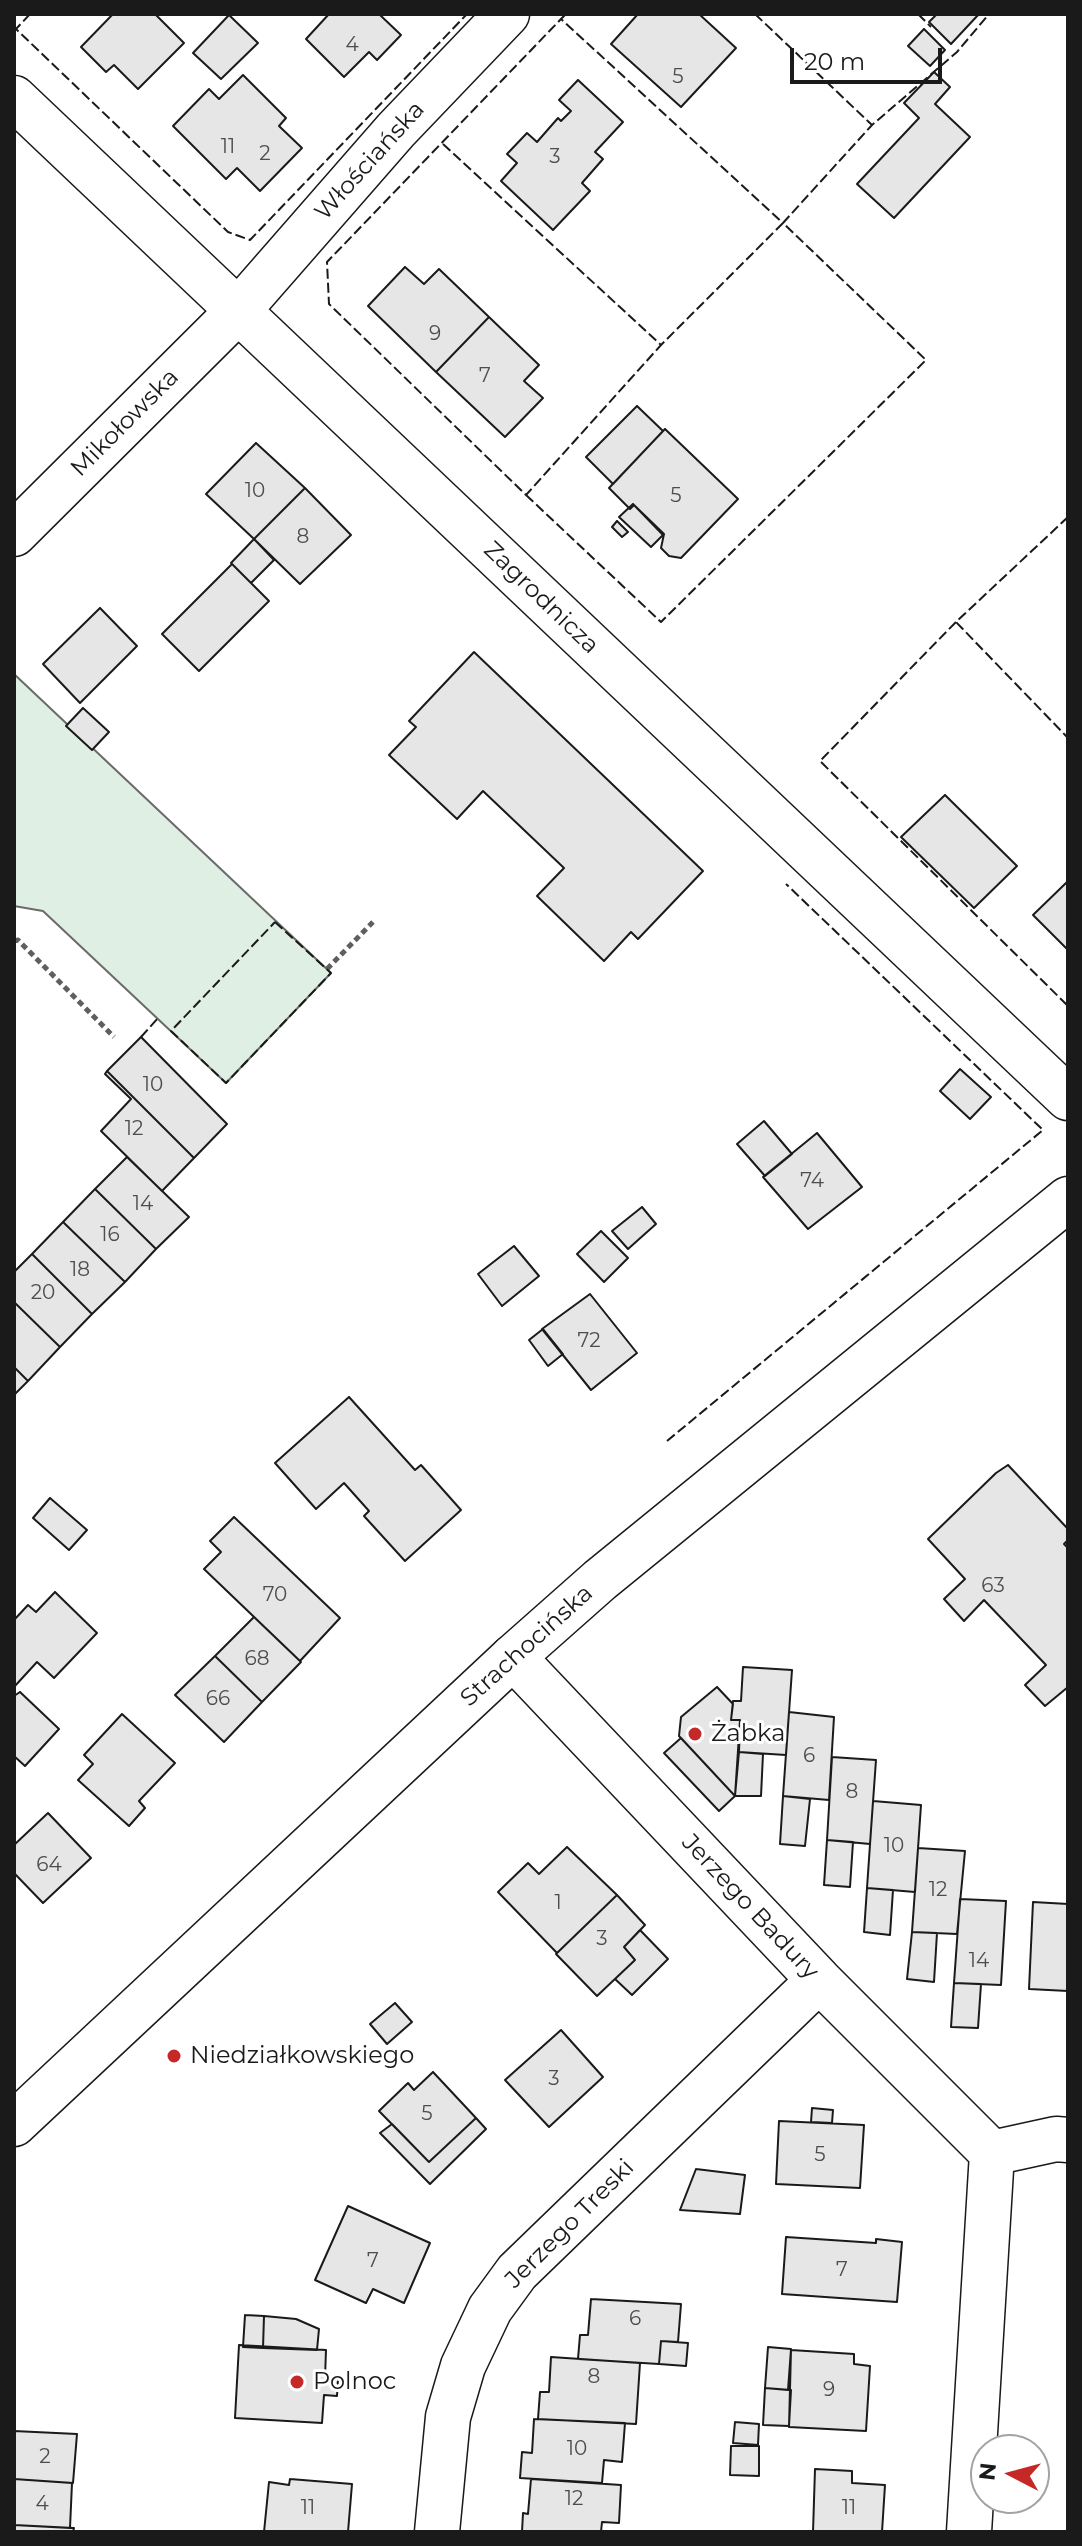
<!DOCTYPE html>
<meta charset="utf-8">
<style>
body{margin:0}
#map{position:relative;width:1082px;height:2546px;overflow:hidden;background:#fff;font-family:Montserrat,sans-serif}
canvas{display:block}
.frame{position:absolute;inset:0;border:16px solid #1a1a1a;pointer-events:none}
.north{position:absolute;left:970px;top:2434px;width:80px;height:80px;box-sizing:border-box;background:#fff;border:2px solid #a3a3a3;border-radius:50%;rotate:276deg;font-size:22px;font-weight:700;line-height:32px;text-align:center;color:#1a1a1a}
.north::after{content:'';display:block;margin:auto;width:28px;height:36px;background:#c62828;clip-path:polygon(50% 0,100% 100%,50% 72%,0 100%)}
.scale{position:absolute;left:790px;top:48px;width:152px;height:36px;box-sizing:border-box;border:4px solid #1a1a1a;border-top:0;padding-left:10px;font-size:24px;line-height:28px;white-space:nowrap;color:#1a1a1a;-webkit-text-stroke:6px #fff;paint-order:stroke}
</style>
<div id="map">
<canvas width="1082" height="2546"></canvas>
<div class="frame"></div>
<div class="north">N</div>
<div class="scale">20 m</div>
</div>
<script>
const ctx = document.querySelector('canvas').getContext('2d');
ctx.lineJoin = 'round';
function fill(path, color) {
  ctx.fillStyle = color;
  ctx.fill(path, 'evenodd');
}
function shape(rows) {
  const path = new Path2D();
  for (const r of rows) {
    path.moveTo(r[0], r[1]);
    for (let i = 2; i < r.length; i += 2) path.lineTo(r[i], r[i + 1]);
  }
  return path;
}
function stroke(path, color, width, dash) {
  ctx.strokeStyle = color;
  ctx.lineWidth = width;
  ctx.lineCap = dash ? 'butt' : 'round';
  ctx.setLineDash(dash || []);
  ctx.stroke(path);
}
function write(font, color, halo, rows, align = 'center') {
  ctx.font = font + ' Montserrat,sans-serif';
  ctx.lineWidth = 6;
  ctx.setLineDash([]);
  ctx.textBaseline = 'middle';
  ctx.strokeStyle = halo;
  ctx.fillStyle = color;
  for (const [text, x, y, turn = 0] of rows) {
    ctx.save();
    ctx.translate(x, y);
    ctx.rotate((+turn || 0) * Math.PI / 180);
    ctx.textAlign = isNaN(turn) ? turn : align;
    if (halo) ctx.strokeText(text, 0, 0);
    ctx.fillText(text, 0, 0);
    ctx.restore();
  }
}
const green = shape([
 [14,674,331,973,226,1083,43,911,14,906,14,674]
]);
const building = shape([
 [113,14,155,14,184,43,138,89,114,65,106,72,81,47,113,14],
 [329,14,379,14,401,35,377,60,369,52,344,77,306,39,329,14],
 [638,14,699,14,736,48,681,107,611,44,638,14],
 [937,14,979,14,951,44,929,22,937,14],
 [229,15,258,43,221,79,193,53,229,15],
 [924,29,945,50,930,66,908,46,924,29],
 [934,72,950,87,935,104,970,137,894,218,857,184,919,118,904,103,934,72],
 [243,75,286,118,279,126,302,148,260,191,237,168,226,179,173,126,209,89,219,99,243,75],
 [578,80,623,122,595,152,603,159,582,183,590,191,553,230,501,181,517,163,507,154,527,133,537,142,558,118,561,121,571,111,559,100,578,80],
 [405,267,424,284,439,269,489,317,436,372,368,306,405,267],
 [489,317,539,365,524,381,543,398,505,437,436,372,489,317],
 [637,406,663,431,613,484,586,457,637,406],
 [665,429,738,499,681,558,669,556,661,548,664,534,634,505,630,509,609,488,665,429],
 [256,443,305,488,254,539,206,494,256,443],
 [305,488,351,535,300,584,254,539,305,488],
 [633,504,663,535,651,547,619,517,633,504],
 [617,521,628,532,622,537,612,527,617,521],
 [254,539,274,560,251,583,231,563,254,539],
 [232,564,269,601,199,671,162,634,232,564],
 [100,608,137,646,80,703,43,664,100,608],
 [474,652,703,871,638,939,631,932,604,961,537,896,564,868,483,791,457,819,389,755,416,727,409,721,474,652],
 [83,708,109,732,92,750,66,726,83,708],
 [945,795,1017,866,974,908,901,837,945,795],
 [1067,882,1068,884,1068,950,1033,915,1067,882],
 [141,1037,227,1124,194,1158,107,1071,141,1037],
 [960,1069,991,1097,970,1119,940,1091,960,1069],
 [107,1071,194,1158,162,1191,101,1131,131,1099,105,1074,107,1071],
 [764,1121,792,1154,765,1176,737,1144,764,1121],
 [817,1133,862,1187,808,1229,763,1177,817,1133],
 [127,1157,189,1217,156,1249,95,1189,127,1157],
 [95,1189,156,1249,125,1282,63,1222,95,1189],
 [642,1207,656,1224,628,1249,612,1231,642,1207],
 [63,1222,125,1282,92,1314,32,1254,63,1222],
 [601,1231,628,1258,604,1282,577,1254,601,1231],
 [514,1246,539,1276,502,1306,478,1274,514,1246],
 [32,1254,92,1314,60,1347,14,1302,14,1272,32,1254],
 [590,1294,637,1353,591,1390,542,1329,590,1294],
 [14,1302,60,1347,28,1381,14,1367,14,1302],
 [543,1329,563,1354,548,1366,529,1340,543,1329],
 [14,1367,28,1381,14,1395,14,1367],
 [349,1397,415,1470,421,1465,461,1510,405,1561,364,1516,369,1511,344,1483,316,1509,275,1463,349,1397],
 [1008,1465,1068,1529,1068,1540,1064,1544,1068,1548,1068,1687,1045,1706,1025,1685,1046,1665,984,1600,964,1621,944,1599,965,1579,928,1539,996,1473,1008,1465],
 [50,1498,87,1530,69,1550,33,1518,50,1498],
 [234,1517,340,1618,300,1661,204,1569,221,1552,210,1541,234,1517],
 [55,1592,97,1633,54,1678,37,1662,14,1687,14,1620,28,1605,36,1612,55,1592],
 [254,1617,301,1662,262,1702,215,1656,254,1617],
 [215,1656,262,1702,224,1742,175,1695,215,1656],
 [743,1667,792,1670,786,1755,739,1752,740,1720,731,1720,733,1701,741,1701,743,1667],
 [717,1687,733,1704,731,1720,740,1720,735,1796,679,1736,681,1717,717,1687],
 [20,1692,59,1729,25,1766,14,1756,14,1696,20,1692],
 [789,1712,834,1717,829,1800,783,1796,789,1712],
 [122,1714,175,1763,139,1801,145,1808,129,1826,78,1780,93,1764,84,1755,122,1714],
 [681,1738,735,1796,719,1811,664,1753,681,1738],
 [739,1752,763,1754,761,1796,735,1796,739,1752],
 [832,1757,876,1760,870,1844,827,1840,832,1757],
 [783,1796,810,1799,805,1846,780,1844,783,1796],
 [873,1801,921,1805,915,1892,867,1888,873,1801],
 [48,1813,91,1858,43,1903,14,1873,14,1845,48,1813],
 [827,1840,853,1842,850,1887,824,1885,827,1840],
 [567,1847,617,1895,557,1953,498,1892,528,1863,539,1874,567,1847],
 [918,1848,965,1851,957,1934,912,1932,918,1848],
 [867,1888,893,1890,890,1935,864,1932,867,1888],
 [617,1895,645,1925,624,1947,635,1960,597,1996,556,1954,617,1895],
 [960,1899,1006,1901,1001,1985,954,1983,960,1899],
 [1033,1902,1068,1904,1068,1991,1029,1989,1033,1902],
 [640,1930,668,1959,632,1995,615,1979,635,1960,624,1947,640,1930],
 [912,1932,937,1933,934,1982,907,1979,912,1932],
 [954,1983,981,1984,978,2028,951,2027,954,1983],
 [395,2003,412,2022,387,2044,370,2024,395,2003],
 [561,2030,603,2077,549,2127,505,2080,561,2030],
 [433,2072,476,2118,429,2162,379,2111,408,2083,414,2090,433,2072],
 [812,2108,833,2110,832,2123,811,2122,812,2108],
 [476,2118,486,2129,430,2184,380,2133,392,2124,429,2162,476,2118],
 [779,2121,864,2125,860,2188,776,2184,779,2121],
 [696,2169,745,2175,740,2214,680,2210,696,2169],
 [348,2206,430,2243,404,2303,373,2289,366,2303,315,2280,348,2206],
 [786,2237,876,2243,876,2239,902,2242,897,2302,782,2294,786,2237],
 [591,2299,681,2304,678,2342,661,2341,659,2364,578,2359,580,2335,588,2335,591,2299],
 [245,2315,264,2316,263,2348,243,2347,245,2315],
 [264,2316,296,2319,319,2329,317,2350,263,2348,264,2316],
 [661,2341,688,2343,686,2366,659,2364,661,2341],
 [239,2345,326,2350,325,2378,338,2379,337,2396,324,2395,322,2423,235,2418,239,2345],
 [768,2347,791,2349,788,2390,765,2388,768,2347],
 [791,2350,854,2354,854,2364,870,2366,866,2431,789,2427,791,2350],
 [551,2357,640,2363,636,2424,538,2419,540,2392,549,2392,551,2357],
 [765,2388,791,2390,789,2426,763,2425,765,2388],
 [534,2419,625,2423,622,2462,604,2460,602,2483,520,2478,522,2452,532,2453,534,2419],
 [735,2422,759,2424,758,2445,733,2443,735,2422],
 [14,2431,77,2434,73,2483,14,2479,14,2431],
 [731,2446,759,2446,759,2476,730,2475,731,2446],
 [815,2469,852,2471,852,2483,885,2485,882,2532,813,2532,815,2469],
 [14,2479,72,2483,70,2528,14,2525,14,2479],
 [290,2479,352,2484,348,2532,264,2532,269,2482,289,2485,290,2479],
 [531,2479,621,2485,619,2523,602,2522,601,2532,522,2532,523,2513,528,2514,531,2479],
 [14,2525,74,2528,73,2532,14,2532,14,2525]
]);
const path = shape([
 [14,941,18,940,114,1037],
 [327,969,373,922]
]);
const minor = shape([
 [14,98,1068,1098],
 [14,534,237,312,396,130,507,14],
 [513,1657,819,1980,992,2153],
 [437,2532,448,2417,463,2366,490,2309,517,2272,819,1980],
 [969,2532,992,2153,1056,2139,1068,2140]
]);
const major = shape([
 [14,2124,513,1657,600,1580,1068,1199]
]);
const fence = shape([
 [30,14,16,29,228,232,250,240,467,14],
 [566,14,561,19,783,223,872,125,957,52,989,14],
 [755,14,872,125],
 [918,14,931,27],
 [443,144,661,345,526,495,329,304,327,262,561,19],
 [526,495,661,622,926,360,783,223,661,345],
 [1068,517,956,622,1068,738],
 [956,622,820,761,1068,1006],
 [275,922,331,973,226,1083,171,1031,275,922],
 [141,1037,158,1018],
 [667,1441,1043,1130,786,884]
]);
const markers = [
 [695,1734,8,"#c62828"],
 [174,2056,8,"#c62828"],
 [297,2382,8,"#c62828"]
];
const numberNames = [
 ["4",352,45],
 ["5",678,77],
 ["11",228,147],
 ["2",265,154],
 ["3",555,157],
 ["9",435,334],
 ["7",485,376],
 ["10",255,491],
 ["5",676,496],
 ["8",303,537],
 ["10",153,1085],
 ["12",134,1129],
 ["74",812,1181],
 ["14",143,1204],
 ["16",110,1235],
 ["18",80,1270],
 ["20",43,1293],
 ["72",589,1341],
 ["63",993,1586],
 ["70",275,1595],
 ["68",257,1659],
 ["66",218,1699],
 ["6",809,1756],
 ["8",852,1792],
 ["10",894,1846],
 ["64",49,1865],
 ["12",938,1890],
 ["1",558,1903],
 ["3",602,1939],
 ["14",979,1961],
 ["3",554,2079],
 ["5",427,2114],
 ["5",820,2155],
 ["7",373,2261],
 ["7",842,2270],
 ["6",635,2319],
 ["8",594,2377],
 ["9",829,2390],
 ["10",577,2449],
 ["2",45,2457],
 ["12",574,2499],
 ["4",42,2504],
 ["11",308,2508],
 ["11",849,2508]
];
const streetNames = [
 ["Włościańska",370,161,-48],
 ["Mikołowska",125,423,-45],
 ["Zagrodnicza",541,598,44],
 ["Strachocińska",527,1646,-42],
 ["Jerzego Badury",750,1907,47],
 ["Jerzego Treski",570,2224,-45]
];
const poiNames = [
 ["Żabka",711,1734],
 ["Niedziałkowskiego",190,2056],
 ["Polnoc",313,2382]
];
fill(green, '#e0efe3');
stroke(green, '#6a6a6a', 2);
fill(building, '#e6e6e6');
stroke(building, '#1a1a1a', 2);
stroke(minor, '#1a1a1a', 47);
stroke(major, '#1a1a1a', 47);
stroke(path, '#5f5f5f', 5, [6, 4]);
stroke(minor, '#fff', 44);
stroke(major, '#fff', 44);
stroke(fence, '#1a1a1a', 2, [10, 4]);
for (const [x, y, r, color] of markers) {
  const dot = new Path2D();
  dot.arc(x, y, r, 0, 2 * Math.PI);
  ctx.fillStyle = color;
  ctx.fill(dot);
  stroke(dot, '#fff', 3);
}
write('20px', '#4d4d4d', null, numberNames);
write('24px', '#1a1a1a', '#fff', streetNames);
write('24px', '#1a1a1a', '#fff', poiNames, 'left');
</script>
